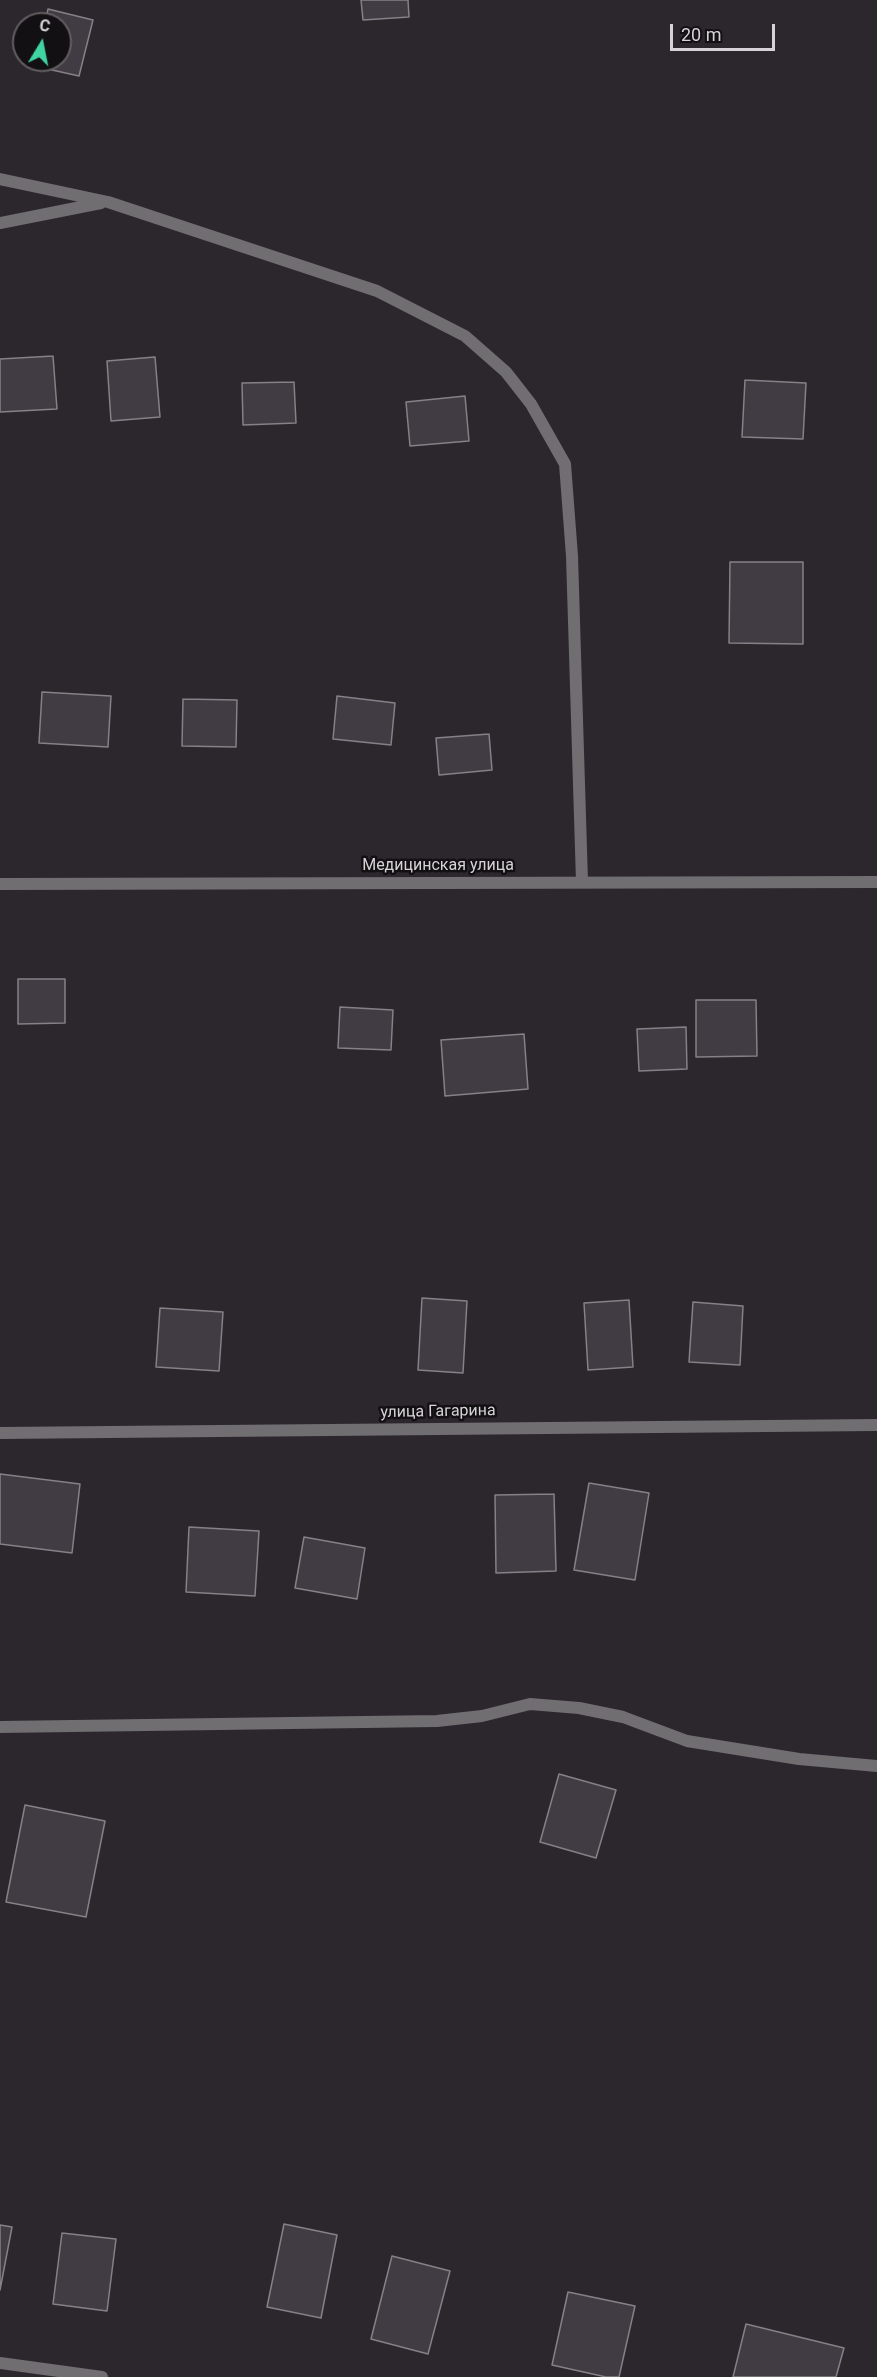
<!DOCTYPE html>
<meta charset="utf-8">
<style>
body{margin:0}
#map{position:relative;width:877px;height:2377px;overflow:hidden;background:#2b272d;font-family:Roboto,sans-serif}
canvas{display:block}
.north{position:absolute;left:12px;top:12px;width:60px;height:60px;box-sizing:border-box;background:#131013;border:2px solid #615e61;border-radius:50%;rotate:10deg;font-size:16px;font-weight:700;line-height:24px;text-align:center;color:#d6d3d7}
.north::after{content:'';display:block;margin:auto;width:21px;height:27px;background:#40d4a2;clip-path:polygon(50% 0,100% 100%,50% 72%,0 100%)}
.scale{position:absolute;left:670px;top:24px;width:105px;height:27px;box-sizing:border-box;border:3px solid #d6d3d7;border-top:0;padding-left:8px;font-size:18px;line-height:21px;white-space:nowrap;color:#d6d3d7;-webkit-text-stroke:4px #131013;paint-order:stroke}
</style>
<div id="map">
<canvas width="877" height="2377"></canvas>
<div class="north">С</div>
<div class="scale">20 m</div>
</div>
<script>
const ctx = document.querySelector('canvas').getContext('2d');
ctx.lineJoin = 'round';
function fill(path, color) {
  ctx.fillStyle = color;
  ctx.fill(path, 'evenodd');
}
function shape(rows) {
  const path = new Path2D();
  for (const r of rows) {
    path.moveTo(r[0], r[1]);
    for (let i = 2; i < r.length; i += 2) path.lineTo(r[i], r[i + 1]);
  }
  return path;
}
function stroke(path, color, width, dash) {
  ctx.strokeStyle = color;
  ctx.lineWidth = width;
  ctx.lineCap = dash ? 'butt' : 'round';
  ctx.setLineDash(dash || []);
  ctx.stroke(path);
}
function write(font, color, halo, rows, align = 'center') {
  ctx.font = font + ' Roboto,sans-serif';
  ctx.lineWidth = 5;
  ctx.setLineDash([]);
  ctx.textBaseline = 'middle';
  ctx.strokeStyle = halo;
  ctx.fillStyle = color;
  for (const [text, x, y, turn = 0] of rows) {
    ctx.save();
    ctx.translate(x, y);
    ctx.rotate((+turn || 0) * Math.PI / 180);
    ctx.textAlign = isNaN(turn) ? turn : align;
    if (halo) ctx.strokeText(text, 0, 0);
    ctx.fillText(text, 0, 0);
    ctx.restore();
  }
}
const building = shape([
 [361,0,408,0,409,17,363,20,361,0],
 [48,9,93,20,79,76,34,66,36,60,60,60,60,24,45,24,48,9],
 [53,356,57,409,0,412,0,359,53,356],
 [155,357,160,417,111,421,107,361,155,357],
 [745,380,806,383,803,439,742,437,745,380],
 [294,382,296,423,243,425,242,383,294,382],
 [465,396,469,441,410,446,406,402,465,396],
 [730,562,803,562,803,644,729,643,730,562],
 [42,692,111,696,108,747,39,743,42,692],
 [337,696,395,703,391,745,333,739,337,696],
 [183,699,237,700,236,747,182,746,183,699],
 [489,734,492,770,439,775,436,738,489,734],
 [18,979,65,979,65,1023,18,1024,18,979],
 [696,1000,756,1000,757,1056,696,1057,696,1000],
 [340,1007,393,1010,391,1050,338,1048,340,1007],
 [686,1027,687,1069,639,1071,637,1029,686,1027],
 [524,1034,528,1089,445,1096,441,1040,524,1034],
 [422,1298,467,1301,463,1373,418,1370,422,1298],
 [629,1300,633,1367,588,1370,584,1303,629,1300],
 [693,1302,743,1306,740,1365,689,1362,693,1302],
 [160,1308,223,1312,219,1371,156,1367,160,1308],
 [0,1474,80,1484,72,1553,0,1544,0,1474],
 [589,1483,649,1493,635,1580,574,1570,589,1483],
 [554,1494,556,1571,496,1573,495,1495,554,1494],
 [189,1527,259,1531,255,1596,186,1592,189,1527],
 [304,1537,365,1548,357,1599,295,1588,304,1537],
 [559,1774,616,1790,596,1858,540,1842,559,1774],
 [25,1805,105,1821,86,1917,6,1902,25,1805],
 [284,2224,337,2235,321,2318,267,2307,284,2224],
 [0,2225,12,2227,0,2290,0,2225],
 [62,2233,116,2239,107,2311,53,2304,62,2233],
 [392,2256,450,2271,428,2354,371,2339,392,2256],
 [568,2292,635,2306,619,2377,606,2377,552,2365,568,2292],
 [746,2324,844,2348,836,2377,733,2377,746,2324]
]);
const street = shape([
 [0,179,108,202,377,291,465,336,506,372,531,404,565,464,572,556,582,882],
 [0,223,101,203],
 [0,884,877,882],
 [0,1433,877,1425],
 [0,1727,437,1721,482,1716,530,1704,579,1708,623,1717,687,1741,799,1759,877,1766],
 [0,2363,102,2377]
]);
const streetNames = [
 ["Медицинская улица",438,866],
 ["улица Гагарина",438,1412,-1]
];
fill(building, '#413c43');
stroke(building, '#868088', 1.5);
stroke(street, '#716e72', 12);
write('16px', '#d6d3d7', '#131013', streetNames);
</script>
